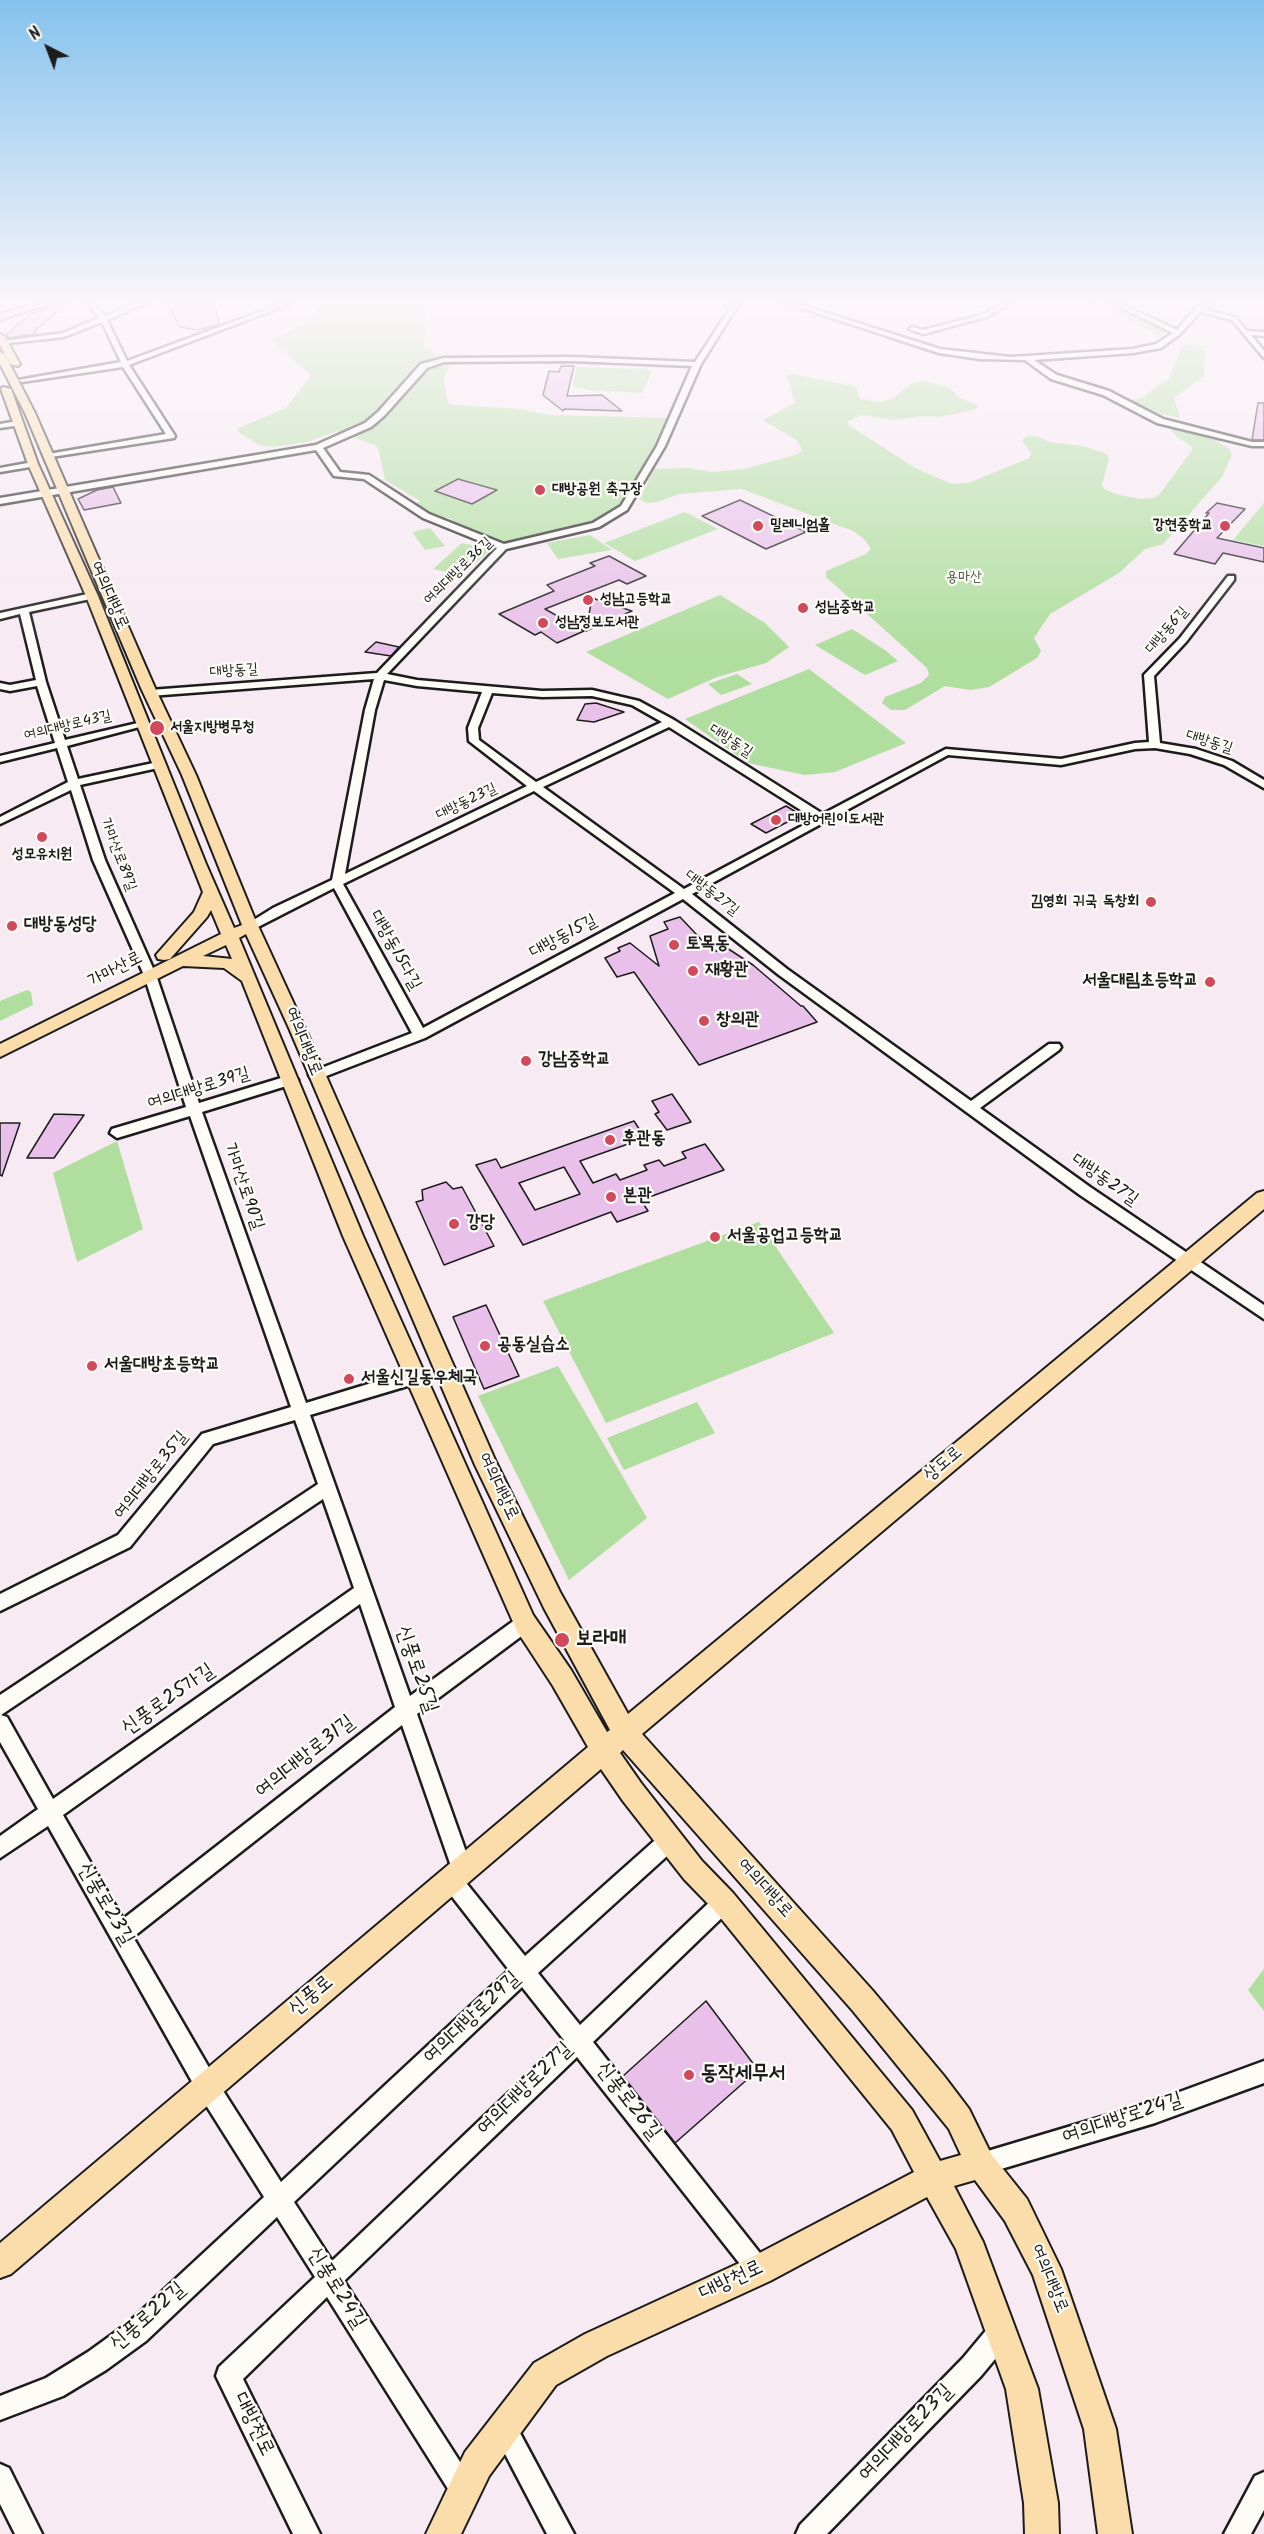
<!DOCTYPE html>
<meta charset="utf-8">
<style>
body{margin:0}
#map{position:relative;width:1264px;height:2534px;overflow:hidden;background:#f7eaf3;font-family:Kalam,sans-serif}
canvas{display:block}
.north{position:absolute;left:18px;top:18px;width:60px;height:60px;-webkit-text-stroke:4px #fdfcf7;paint-order:stroke;rotate:318deg;font-size:16px;font-weight:700;line-height:24px;text-align:center;color:#1c1c1c}
.north::after{content:'';display:block;margin:auto;width:21px;height:27px;background:#1c1c1c;clip-path:polygon(50% 0,100% 100%,50% 72%,0 100%)}
</style>
<div id="map">
<canvas width="1264" height="2534"></canvas>
<div class="north">N</div>
</div>
<script>
const ctx = document.querySelector('canvas').getContext('2d');
ctx.lineJoin = 'round';
function fill(path, color) {
  ctx.fillStyle = color;
  ctx.fill(path, 'evenodd');
}
function shape(rows) {
  const path = new Path2D();
  for (const r of rows) {
    path.moveTo(r[0], r[1]);
    for (let i = 2; i < r.length; i += 2) path.lineTo(r[i], r[i + 1]);
  }
  return path;
}
function stroke(path, color, width, dash) {
  ctx.strokeStyle = color;
  ctx.lineWidth = width;
  ctx.lineCap = dash ? 'butt' : 'round';
  ctx.setLineDash(dash || []);
  ctx.stroke(path);
}
function write(font, color, halo, rows, align = 'center') {
  ctx.font = font + ' Kalam,"Poor Story",sans-serif';
  ctx.lineWidth = 4.5;
  ctx.setLineDash([]);
  ctx.textBaseline = 'middle';
  ctx.strokeStyle = halo;
  ctx.fillStyle = color;
  for (const [text, x, y, turn = 0] of rows) {
    ctx.save();
    ctx.translate(x, y);
    ctx.rotate((+turn || 0) * Math.PI / 180);
    ctx.textAlign = isNaN(turn) ? turn : align;
    if (halo) ctx.strokeText(text, 0, 0);
    ctx.fillText(text, 0, 0);
    ctx.restore();
  }
}
const green = shape([
 [308,302,426,302,424,348,441,355,450,362,444,380,448,403,454,405,520,409,550,415,668,418,657,446,631,495,612,512,588,524,513,541,502,541,463,527,447,517,444,519,415,505,420,501,385,480,378,447,338,431,307,442,273,447,259,445,237,431,238,428,286,408,311,375,270,340,314,318,317,309],
 [1088,302,1114,302,1172,332,1160,337,1107,309],
 [1183,344,1205,346,1204,376,1174,398,1180,418,1150,411,1132,400,1142,398,1169,378],
 [577,367,647,369,652,371,642,393,588,390,572,386],
 [792,374,854,386,857,389,860,399,880,402,892,399,913,382,922,381,945,386,954,391,956,396,977,405,977,408,974,410,939,417,921,416,896,420,862,415,849,421,847,424,915,468,952,484,969,483,1029,458,1031,453,1022,440,1028,436,1039,437,1050,442,1083,446,1107,454,1109,459,1102,485,1104,489,1116,494,1140,499,1153,498,1160,494,1192,450,1191,446,1177,437,1170,429,1177,429,1217,440,1222,445,1229,448,1232,455,1222,477,1163,544,1145,549,1119,573,1050,614,1034,638,1041,651,1037,658,989,687,970,690,945,686,905,710,891,710,882,703,885,697,921,683,929,675,927,668,826,577,826,571,866,554,871,549,864,539,853,531,742,489,679,494,657,502,646,503,640,499,654,469,689,468,712,472,744,469,795,455,803,451,796,440,763,420,795,403,787,376],
 [1264,503,1264,546,1233,540],
 [685,512,718,529,635,561,604,543],
 [430,528,445,546,425,550,412,532],
 [590,535,612,550,558,559,547,543],
 [462,543,485,548,488,552,462,575,433,569],
 [720,595,765,623,789,647,766,663,717,677,668,699,586,652],
 [852,629,885,650,898,661,865,675,815,645],
 [809,669,906,743,835,772,805,775,748,763,685,719],
 [737,674,752,684,721,695,708,684],
 [27,990,31,992,33,1005,0,1021,0,1001],
 [117,1141,143,1229,77,1262,53,1173],
 [759,1222,834,1333,606,1423,543,1301],
 [558,1366,647,1518,569,1580,478,1396],
 [697,1402,715,1433,624,1470,607,1438],
 [1264,1969,1264,2011,1248,1990]
]);
const building = shape([
 [64,302,68,302,34,332,36,334,8,338,6,335,30,314,64,302],
 [166,302,215,302,219,325,197,330,180,327,166,302],
 [561,366,574,366,567,396,602,395,622,411,564,409,563,411,543,395,549,371,559,372,561,366],
 [1258,403,1264,403,1264,440,1252,440,1258,403],
 [458,479,497,490,472,504,435,491,458,479],
 [113,487,121,503,84,510,78,499,97,490,113,487],
 [740,500,806,532,766,549,702,516,740,500],
 [1217,503,1245,509,1217,538,1264,548,1264,562,1223,553,1215,564,1174,554,1209,513,1206,513,1217,503],
 [609,556,646,576,627,584,619,580,545,609,584,631,557,643,541,632,535,635,499,614,554,591,547,585,595,566,590,563,609,556],
 [592,598,632,611,625,614,628,616,608,624,605,622,586,631,592,598],
 [376,642,399,647,391,656,365,652,376,642],
 [596,703,624,712,594,722,577,720,585,704,596,703],
 [786,806,801,815,766,833,751,824,786,806],
 [680,917,713,952,727,948,753,965,801,1006,803,1006,817,1022,699,1065,634,972,617,977,605,958,620,951,618,948,630,943,659,966,650,936,668,929,664,922,680,917],
 [672,1094,691,1122,667,1130,655,1114,659,1112,652,1101,672,1094],
 [54,1114,84,1115,54,1158,27,1158,54,1114],
 [634,1121,645,1138,580,1161,593,1183,616,1174,620,1180,647,1170,644,1165,659,1160,664,1166,686,1158,682,1152,705,1144,724,1170,641,1200,648,1211,617,1222,611,1212,523,1245,476,1165,496,1159,501,1168,634,1121],
 [564,1167,580,1194,535,1210,519,1183,564,1167],
 [0,1123,20,1123,2,1176,0,1175,0,1123],
 [446,1182,453,1189,462,1187,494,1246,444,1265,416,1202,423,1200,422,1190,446,1182],
 [486,1305,519,1376,484,1389,453,1317,486,1305],
 [706,2001,758,2070,675,2143,623,2076,706,2001]
]);
const minor = shape([
 [86,302,92,302,105,316,140,302,148,302,107,320,127,361,287,302,295,302,129,365,175,436,174,438,45,458,44,456,48,454,166,434,123,367,22,382,18,380,121,362,102,322,64,337,0,344,3,341,63,333,99,318,86,302],
 [734,302,740,302,701,364,665,446,627,510,599,527,506,549,387,674,417,680,542,691,592,690,639,701,674,720,823,814,946,749,1061,759,1135,743,1149,742,1144,675,1180,638,1228,576,1234,576,1234,580,1186,642,1154,676,1160,743,1196,749,1232,761,1264,780,1264,788,1224,765,1190,754,1155,748,1135,749,1061,765,948,755,692,894,787,969,971,1101,1049,1044,1059,1044,1061,1047,1059,1050,980,1108,1090,1187,1264,1305,1264,1319,1080,1195,779,975,683,899,425,1038,321,1078,311,1078,309,1075,311,1072,412,1033,334,888,254,929,246,929,244,926,273,908,332,880,365,710,374,679,150,696,145,693,150,690,377,673,497,548,423,518,364,479,334,476,316,450,0,504,0,498,316,445,365,423,378,412,421,364,444,358,572,357,695,362,734,302],
 [572,361,692,366,657,446,621,506,593,523,504,544,429,514,369,475,340,472,323,448,371,427,384,416,427,368,444,362,572,361],
 [384,680,417,686,482,692,468,728,469,741,527,786,345,874,375,710,384,680],
 [492,693,542,697,592,696,632,705,662,722,536,782,479,740,478,728,492,693],
 [669,727,815,819,684,889,543,787,669,727],
 [534,791,675,893,423,1028,343,884,534,791],
 [783,302,791,302,940,349,1011,357,1133,349,1156,344,1173,333,1110,302,1117,302,1177,330,1196,308,1207,302,1214,302,1204,309,1236,318,1247,331,1264,332,1264,336,1251,335,1264,351,1264,358,1232,320,1200,312,1180,334,1161,348,1133,353,1034,360,1057,375,1109,391,1163,419,1252,442,1264,442,1264,446,1252,446,1157,423,1103,395,1051,379,1025,360,980,359,939,353,783,302],
 [1007,302,1014,302,986,317,923,334,909,329,912,327,923,330,982,315,1007,302],
 [18,421,22,423,21,425,0,428,0,424,18,421],
 [33,462,37,464,36,466,0,472,0,468,33,462],
 [92,593,97,596,95,598,29,612,46,682,65,740,142,722,147,725,67,746,78,779,158,762,163,765,158,768,80,785,105,860,156,975,199,1103,291,1075,298,1080,296,1083,202,1112,306,1403,414,1370,420,1372,422,1377,420,1382,414,1384,310,1415,410,1696,519,1617,525,1614,531,1617,534,1623,531,1629,417,1714,472,1869,469,1876,463,1879,525,1956,663,1833,670,1830,677,1833,680,1840,677,1847,538,1973,580,2025,717,1895,724,1892,731,1895,734,1902,731,1909,593,2042,767,2262,771,2270,767,2278,759,2282,751,2278,577,2057,344,2281,473,2482,477,2491,473,2500,464,2504,455,2500,327,2297,243,2379,320,2534,293,2534,216,2376,219,2367,315,2277,277,2217,146,2341,106,2370,63,2396,0,2420,0,2396,46,2378,88,2352,128,2323,264,2197,199,2094,48,1826,0,1858,0,1836,38,1809,0,1742,0,1695,318,1484,295,1420,213,1444,130,1547,0,1611,0,1594,118,1535,202,1434,291,1407,190,1116,117,1138,110,1133,112,1129,186,1107,144,975,93,860,71,790,0,824,0,817,68,782,57,748,0,762,0,756,55,743,37,686,10,691,0,689,0,683,10,685,36,680,20,614,0,619,0,613,92,593],
 [323,1499,354,1588,53,1799,7,1717,1,1715,323,1499],
 [360,1604,395,1707,123,1919,63,1815,360,1604],
 [402,1725,452,1869,443,1871,440,1878,443,1885,509,1970,281,2182,215,2078,133,1937,402,1725],
 [522,1987,564,2040,332,2261,294,2202,522,1987],
 [1264,2061,1264,2083,1155,2123,981,2175,973,2172,970,2164,973,2156,981,2153,1155,2101,1264,2061],
 [1002,2319,1011,2322,1014,2331,1011,2340,981,2376,827,2534,796,2534,800,2525,963,2358,993,2322,1002,2319],
 [504,2417,513,2420,574,2534,547,2534,492,2429,495,2420,504,2417],
 [0,2464,9,2468,42,2534,15,2534,0,2504,0,2464],
 [1264,2472,1264,2510,1251,2534,1224,2534,1255,2476,1264,2472]
]);
const major = shape([
 [42,302,54,302,0,320,0,314,42,302],
 [0,334,5,337,20,364,18,366,10,364,0,345,0,334],
 [0,352,5,355,35,413,155,688,196,775,254,917,305,1028,496,1462,560,1592,628,1714,1257,1193,1264,1191,1264,1209,642,1734,873,1991,944,2076,969,2109,991,2154,1027,2199,1061,2269,1116,2429,1132,2534,1098,2534,1084,2429,1033,2275,1005,2221,975,2180,954,2186,983,2242,1038,2389,1058,2503,1059,2534,1025,2534,1024,2503,1006,2389,956,2249,927,2197,770,2281,607,2356,556,2385,489,2476,461,2534,426,2534,465,2452,534,2363,585,2334,748,2259,914,2172,892,2130,715,1911,684,1879,623,1801,601,1769,11,2274,0,2278,0,2243,588,1747,553,1686,517,1631,343,1236,242,981,224,968,183,966,0,1057,0,1044,221,934,211,910,207,917,170,959,164,960,158,959,156,955,194,912,203,892,86,596,28,464,1,389,3,387,11,389,38,464,98,596,206,864,234,928,242,925,182,775,141,688,25,413,0,364,0,352],
 [246,934,289,1028,475,1465,544,1608,610,1730,607,1732,571,1670,533,1615,363,1236,239,938,246,934],
 [226,945,232,959,203,956,226,945],
 [623,1750,853,2011,949,2129,961,2155,940,2161,912,2110,733,1893,702,1861,641,1783,620,1753,623,1750]
]);
const markers = [
 [540,490,6,"#d1495b"],
 [758,526,6,"#d1495b"],
 [1225,526,6,"#d1495b"],
 [588,600,6,"#d1495b"],
 [803,608,6,"#d1495b"],
 [543,623,6,"#d1495b"],
 [157,728,8,"#d1495b"],
 [776,820,6,"#d1495b"],
 [42,837,6,"#d1495b"],
 [1151,902,6,"#d1495b"],
 [12,926,6,"#d1495b"],
 [674,945,6,"#d1495b"],
 [693,971,6,"#d1495b"],
 [1210,982,6,"#d1495b"],
 [704,1021,6,"#d1495b"],
 [526,1061,6,"#d1495b"],
 [610,1140,6,"#d1495b"],
 [611,1197,6,"#d1495b"],
 [454,1224,6,"#d1495b"],
 [715,1237,6,"#d1495b"],
 [485,1346,6,"#d1495b"],
 [92,1366,6,"#d1495b"],
 [349,1379,6,"#d1495b"],
 [562,1640,8,"#d1495b"],
 [689,2075,6,"#d1495b"]
];
const farPoinames = [
 ["대방공원 축구장",552,490],
 ["밀레니엄홀",770,526],
 ["강현중학교",1213,526,"right"],
 ["성남고등학교",600,600],
 ["성남중학교",815,608],
 ["성남정보도서관",555,623],
 ["서울지방병무청",170,728],
 ["대방어린이도서관",788,820],
 ["성모유치원",42,855,"center"],
 ["김영희 귀국 독창회",1139,902,"right"]
];
const farStreetnames = [
 ["여의대방로36길",459,572,-44],
 ["대방동6길",1168,631,-49],
 ["대방동길",234,672,-4],
 ["여의대방로43길",68,727,-13],
 ["대방동길",730,742,33],
 ["대방동길",1209,743,17],
 ["대방동23길",467,803,-26],
 ["가마산로89길",117,855,69],
 ["대방동27길",711,894,38]
];
const farParknames = [
 ["용마산",964,578]
];
const streetNames = [
 ["여의대방로",108,596,67],
 ["대방동15길",564,938,-28],
 ["대방동15다길",394,951,61],
 ["가마산로",116,971,-27],
 ["여의대방로",302,1042,68],
 ["여의대방로39길",199,1090,-17],
 ["대방동27길",1104,1181,35],
 ["가마산로90길",242,1187,71],
 ["상도로",944,1465,-40],
 ["여의대방로35길",152,1476,-51],
 ["여의대방로",497,1487,65],
 ["여의대방로",764,1889,48],
 ["여의대방로",1048,2279,68]
];
const poiNames = [
 ["대방동성당",24,926],
 ["토목동",686,945],
 ["재황관",705,971],
 ["서울대림초등학교",1198,982,"right"],
 ["창의관",716,1021],
 ["강남중학교",538,1061],
 ["후관동",622,1140],
 ["본관",623,1197],
 ["강당",466,1224],
 ["서울공업고등학교",727,1237],
 ["공동실습소",497,1346],
 ["서울대방초등학교",104,1366],
 ["서울신길동우체국",361,1379]
];
const nearPoinames = [
 ["보라매",576,1640],
 ["동작세무서",701,2075]
];
const nearStreetnames = [
 ["신풍로25길",415,1670,71],
 ["신풍로25가길",169,1701,-35],
 ["여의대방로31길",306,1758,-38],
 ["신풍로23길",104,1905,60],
 ["신풍로",312,1997,-40],
 ["여의대방로29길",473,2019,-43],
 ["여의대방로27길",526,2090,-44],
 ["신풍로26길",627,2102,52],
 ["여의대방로24길",1123,2120,-18],
 ["대방천로",732,2282,-25],
 ["신풍로24길",335,2289,58],
 ["신풍로22길",149,2318,-41],
 ["대방천로",252,2425,64],
 ["여의대방로23길",907,2434,-46]
];
fill(green, '#afde9e');
fill(building, '#e8c0e9');
stroke(building, '#1c1c1c', 1.5);
stroke(minor, '#1c1c1c', 5);
stroke(major, '#1c1c1c', 4);
fill(minor, '#fdfcf7');
fill(major, '#faddab');
const sky = ctx.createLinearGradient(0, 0, 0, 656);
sky.addColorStop(0, '#85c2ed');
sky.addColorStop(0.46, '#fbf6fa');
sky.addColorStop(1, '#fbf6fa00');
ctx.fillStyle = sky;
ctx.fillRect(0, 0, 1264, 656);
for (const [x, y, r, color] of markers) {
  const dot = new Path2D();
  dot.arc(x, y, r, 0, 2 * Math.PI);
  ctx.fillStyle = color;
  ctx.fill(dot);
  stroke(dot, '#fdfcf7', 2);
}
write('bold 15px', '#1c1c1c', '#fdfcf7', farPoinames, 'left');
write('15px', '#1c1c1c', '#fdfcf7', farStreetnames);
write('15px', '#4f604a', '#fdfcf7', farParknames);
write('18px', '#1c1c1c', '#fdfcf7', streetNames);
write('bold 18px', '#1c1c1c', '#fdfcf7', poiNames, 'left');
write('bold 21px', '#1c1c1c', '#fdfcf7', nearPoinames, 'left');
write('21px', '#1c1c1c', '#fdfcf7', nearStreetnames);
</script>
